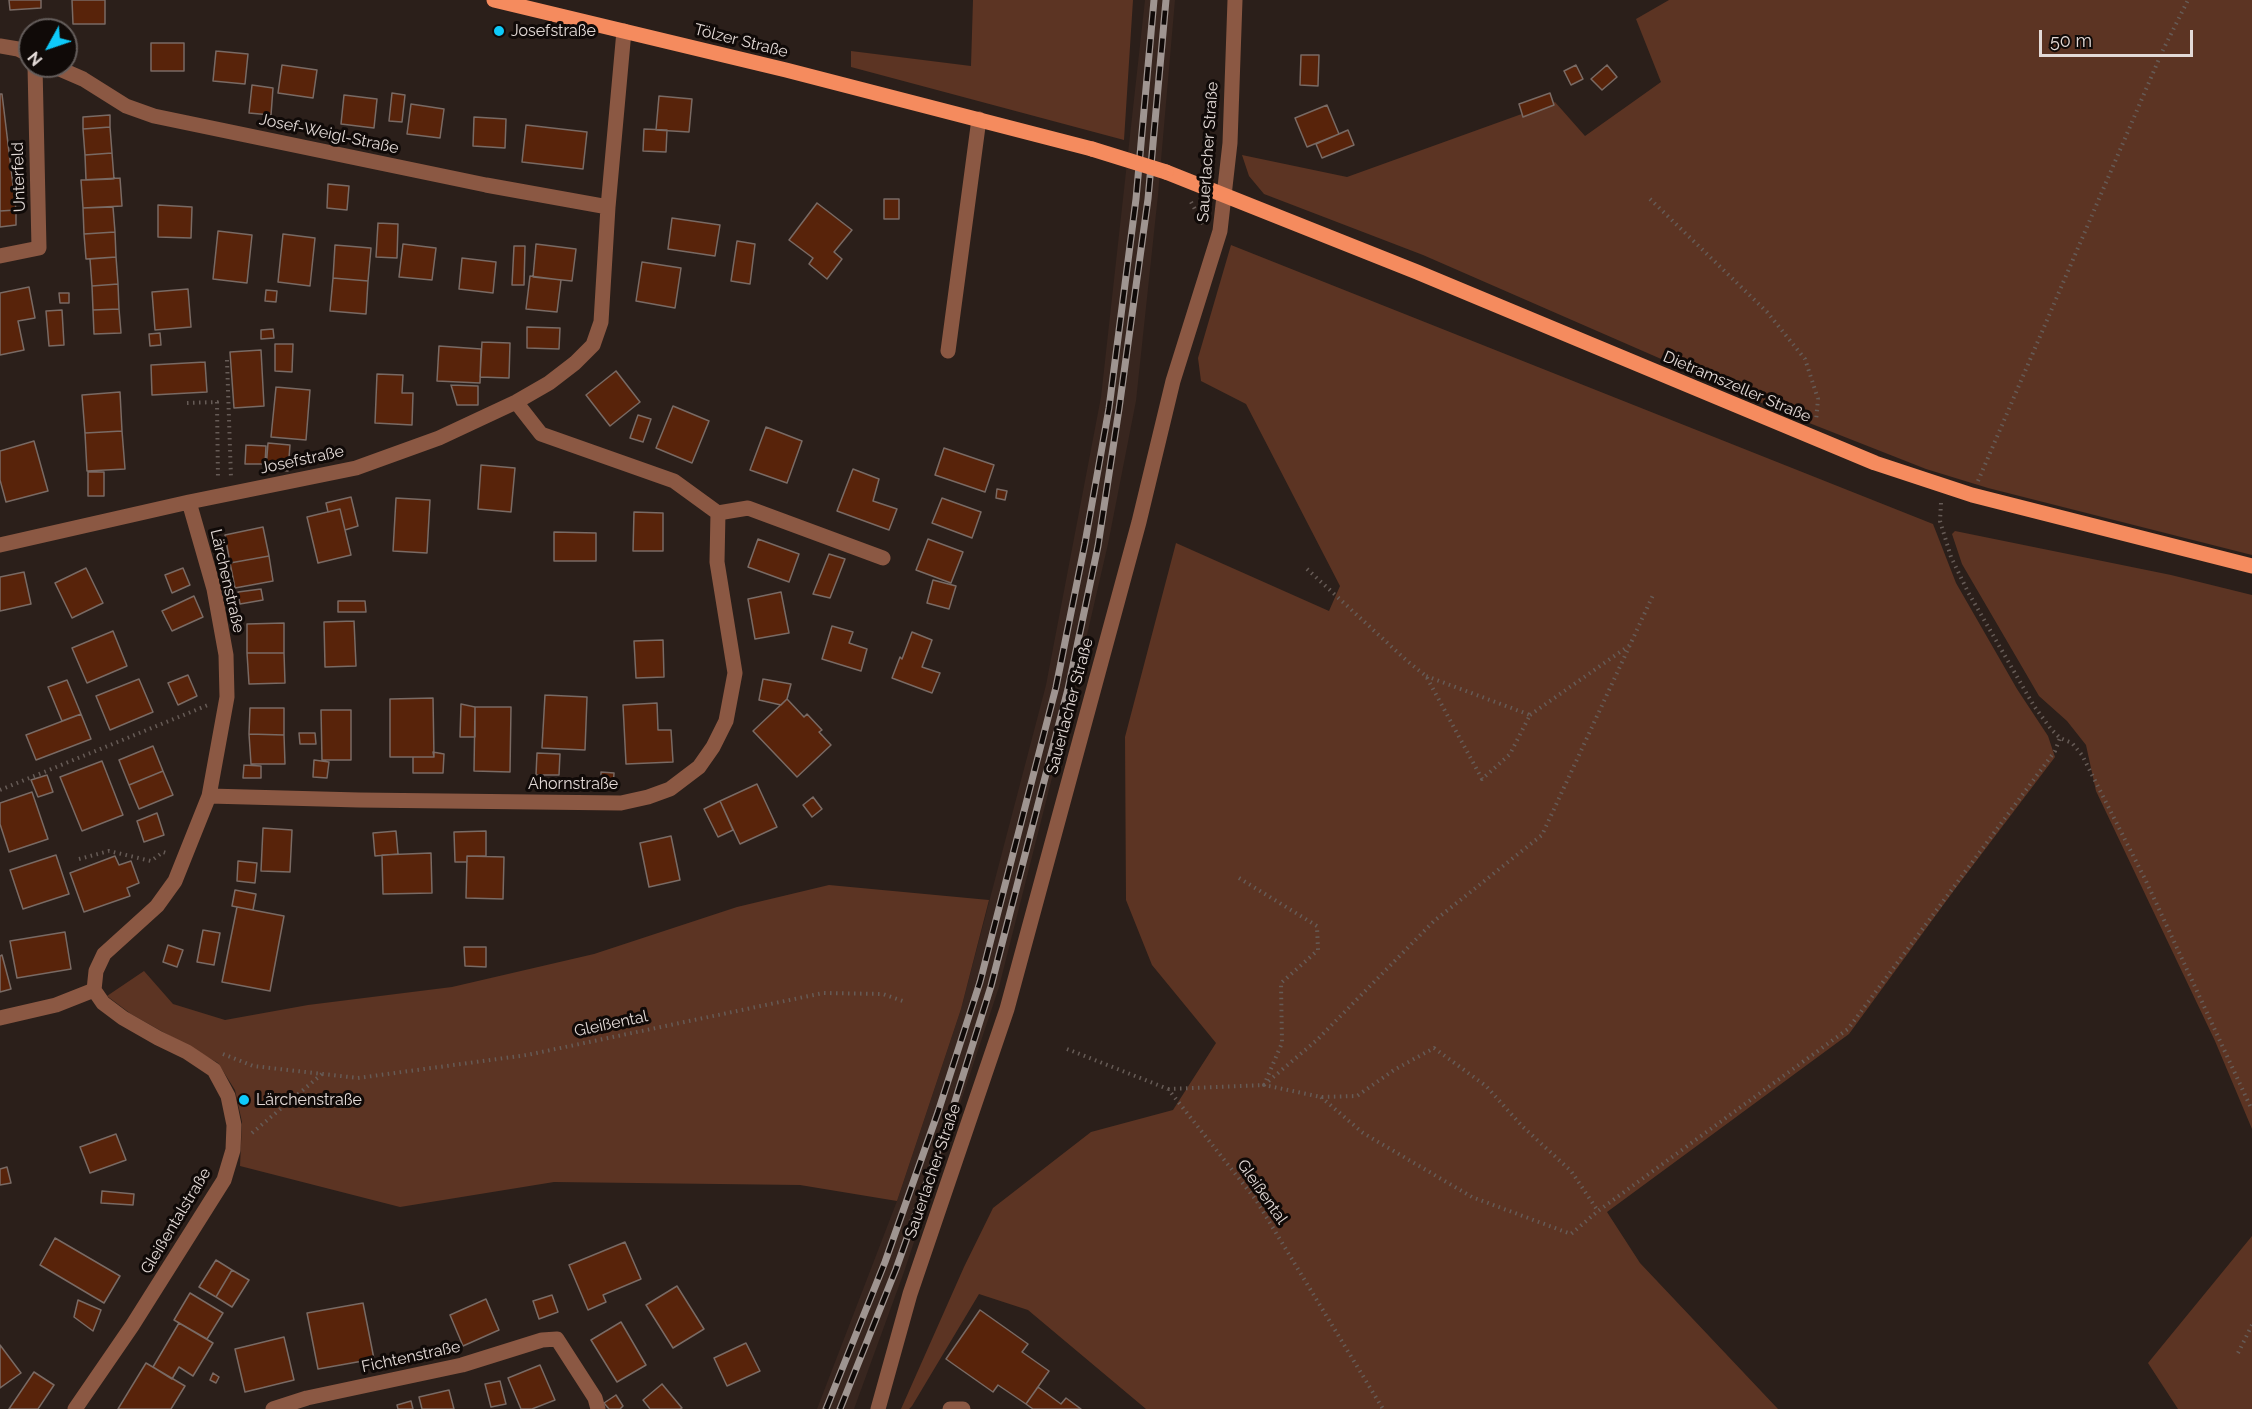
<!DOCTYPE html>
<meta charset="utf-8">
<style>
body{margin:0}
#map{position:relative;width:2252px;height:1409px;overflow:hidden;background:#2b1f1a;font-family:Raleway,sans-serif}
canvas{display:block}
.north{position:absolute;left:18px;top:18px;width:60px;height:60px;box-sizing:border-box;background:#100a08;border:2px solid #645d5b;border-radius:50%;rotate:230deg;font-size:16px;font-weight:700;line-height:24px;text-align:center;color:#e3dad7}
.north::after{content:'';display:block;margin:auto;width:21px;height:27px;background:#0ecafa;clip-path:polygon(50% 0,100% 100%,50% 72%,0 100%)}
.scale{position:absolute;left:2039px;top:30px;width:154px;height:27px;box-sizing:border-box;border:3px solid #e3dad7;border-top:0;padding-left:8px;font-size:18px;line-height:21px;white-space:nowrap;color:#e3dad7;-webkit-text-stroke:4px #100a08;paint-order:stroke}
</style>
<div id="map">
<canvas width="2252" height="1409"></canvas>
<div class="north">N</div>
<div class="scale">50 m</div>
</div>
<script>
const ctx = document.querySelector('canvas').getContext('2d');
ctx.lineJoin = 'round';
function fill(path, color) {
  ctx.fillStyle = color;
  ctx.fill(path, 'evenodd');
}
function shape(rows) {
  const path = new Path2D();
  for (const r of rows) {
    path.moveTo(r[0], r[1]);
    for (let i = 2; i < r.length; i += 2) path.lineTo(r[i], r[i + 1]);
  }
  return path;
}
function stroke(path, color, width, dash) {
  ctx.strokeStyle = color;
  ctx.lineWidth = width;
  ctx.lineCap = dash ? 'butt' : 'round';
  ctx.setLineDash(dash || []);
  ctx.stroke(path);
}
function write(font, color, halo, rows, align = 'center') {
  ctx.font = font + ' Raleway,sans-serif';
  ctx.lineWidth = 6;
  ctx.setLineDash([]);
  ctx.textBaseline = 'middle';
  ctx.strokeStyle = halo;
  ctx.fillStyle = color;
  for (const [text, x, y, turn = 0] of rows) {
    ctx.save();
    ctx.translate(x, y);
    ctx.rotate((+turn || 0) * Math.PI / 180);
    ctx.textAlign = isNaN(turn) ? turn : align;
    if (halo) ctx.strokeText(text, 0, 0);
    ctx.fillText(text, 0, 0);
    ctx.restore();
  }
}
const built = shape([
 [1145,0,1175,0,1158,195,1136,401,1108,544,1075,687,999,987,904,1272,854,1409,817,1409,897,1201,961,1009,1046,685,1101,397]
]);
const green = shape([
 [973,0,1133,0,1124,140,851,67,851,51,971,66],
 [1669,0,2252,0,2252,555,1988,488,1926,469,1794,417,1423,255,1264,194,1249,176,1242,155,1347,177,1555,102,1585,136,1661,82,1636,19],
 [1231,245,1933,524,1956,583,2017,689,2048,736,2055,757,1955,889,1849,1034,1607,1212,1640,1263,1778,1409,1146,1409,1028,1310,979,1294,912,1406,909,1409,901,1409,964,1267,993,1208,1091,1132,1173,1110,1216,1043,1152,965,1126,900,1125,737,1176,543,1329,611,1340,586,1246,404,1201,381,1198,358],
 [1955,531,2171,575,2252,595,2252,1129,2215,1041,2096,791,2086,745,2067,721,2039,696,1962,564,1952,534],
 [829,885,989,900,961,1009,897,1201,800,1185,554,1182,400,1207,240,1166,242,1122,235,1090,218,1063,131,1014,107,996,144,971,173,1004,225,1020,308,1005,452,987,594,954,737,907],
 [2252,1236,2252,1409,2178,1409,2148,1363]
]);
const building = shape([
 [9,0,41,0,41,8,10,10,9,0],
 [72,0,105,0,105,24,73,24,72,0],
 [151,43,184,43,184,71,151,71,151,43],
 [216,51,248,54,245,84,213,81,216,51],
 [1301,55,1319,55,1318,86,1300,85,1301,55],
 [282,65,317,70,313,98,278,93,282,65],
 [1576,65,1583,79,1571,85,1564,71,1576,65],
 [1607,65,1617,77,1602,90,1591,79,1607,65],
 [252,85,273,88,271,115,249,113,252,85],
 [392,93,405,95,402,122,389,121,392,93],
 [1550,93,1554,105,1523,117,1519,104,1550,93],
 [0,94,2,94,16,210,0,211,0,94],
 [344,95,377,99,374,128,341,124,344,95],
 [659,96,692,99,689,132,656,130,659,96],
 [411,104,444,109,440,138,407,134,411,104],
 [1327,105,1339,134,1307,147,1295,118,1327,105],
 [110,115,110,127,83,129,83,117,110,115],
 [474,117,506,119,505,148,473,146,474,117],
 [526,125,587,132,583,169,522,162,526,125],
 [110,127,112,153,85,155,83,129,110,127],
 [644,129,667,130,666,152,643,151,644,129],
 [1348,130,1354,145,1322,158,1316,144,1348,130],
 [112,153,114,179,86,180,85,155,112,153],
 [120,178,122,206,83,208,81,180,120,178],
 [328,184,349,186,347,210,327,208,328,184],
 [884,199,899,199,899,219,884,219,884,199],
 [817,203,852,230,834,252,842,259,827,279,809,264,813,258,789,240,817,203],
 [158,205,192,207,191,238,158,237,158,205],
 [113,207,115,232,84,234,83,208,113,207],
 [16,210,16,225,0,227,0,211,16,210],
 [672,218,720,225,715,256,668,249,672,218],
 [378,223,398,224,397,258,376,257,378,223],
 [218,231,252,235,247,283,213,279,218,231],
 [115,232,116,257,86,259,84,234,115,232],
 [283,234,315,238,310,286,278,282,283,234],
 [737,241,755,244,750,284,731,281,737,241],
 [403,244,436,248,432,280,399,277,403,244],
 [536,244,576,249,572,281,533,277,536,244],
 [335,245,371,248,368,281,333,278,335,245],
 [514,246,525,246,524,285,512,285,514,246],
 [116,257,118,284,92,286,90,259,116,257],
 [462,258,496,262,493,293,459,289,462,258],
 [642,262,681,268,675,308,636,301,642,262],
 [530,276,561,280,557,312,526,309,530,276],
 [333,278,368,281,366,314,330,311,333,278],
 [118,284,119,309,93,310,92,286,118,284],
 [29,287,35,318,18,321,24,350,0,355,0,293,29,287],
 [188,289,191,327,155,330,152,292,188,289],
 [266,290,277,291,276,302,265,301,266,290],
 [59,293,69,293,69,303,60,303,59,293],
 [119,309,121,333,94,334,93,310,119,309],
 [62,310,64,345,49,346,46,311,62,310],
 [527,327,560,328,559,349,527,348,527,327],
 [273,329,274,338,261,339,261,330,273,329],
 [160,333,161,345,150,346,149,334,160,333],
 [482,342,510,343,509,378,480,377,482,342],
 [275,344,293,344,292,372,275,371,275,344],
 [439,346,481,349,480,383,437,381,439,346],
 [261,350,264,406,234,408,230,352,261,350],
 [205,362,207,392,152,395,151,365,205,362],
 [616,371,640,402,610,426,586,395,616,371],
 [377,374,403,375,402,393,413,393,412,425,375,423,377,374],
 [451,385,478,386,478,405,457,405,451,385],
 [276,387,310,390,306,440,271,437,276,387],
 [120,392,122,431,85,433,82,395,120,392],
 [673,406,709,421,692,463,656,448,673,406],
 [638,415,651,419,643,442,630,438,638,415],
 [766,427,802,441,787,483,750,470,766,427],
 [122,431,125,469,87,471,85,433,122,431],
 [34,441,48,491,6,502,0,480,0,451,34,441],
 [268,443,290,445,288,471,266,469,268,443],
 [246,445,266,446,265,464,245,464,246,445],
 [944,448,994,465,985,492,935,475,944,448],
 [481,465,515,468,511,512,478,509,481,465],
 [853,469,879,479,873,501,897,509,889,530,837,511,853,469],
 [88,472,104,472,104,496,88,496,88,472],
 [997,489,1007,491,1005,500,996,498,997,489],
 [351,497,358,526,345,530,340,509,328,512,326,503,351,497],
 [396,498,430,500,427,553,393,551,396,498],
 [942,498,981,512,972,538,932,523,942,498],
 [340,509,351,555,318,563,307,517,340,509],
 [634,512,663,513,663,551,633,551,634,512],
 [263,527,269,556,230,563,225,535,263,527],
 [554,532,596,533,596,561,554,561,554,532],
 [758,539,799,554,789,582,748,567,758,539],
 [928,539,963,552,951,583,916,570,928,539],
 [829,554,845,559,830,598,813,594,829,554],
 [269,556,273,581,235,588,230,563,269,556],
 [86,568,103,603,72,618,55,583,86,568],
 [183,568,190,585,172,593,165,575,183,568],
 [24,572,31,604,0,611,0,577,24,572],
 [933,580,956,586,949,609,927,603,933,580],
 [261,589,263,600,240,604,238,592,261,589],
 [781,592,789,633,755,639,748,599,781,592],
 [194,596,203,617,172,631,162,611,194,596],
 [338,601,365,601,366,612,338,612,338,601],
 [354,621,356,666,325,667,324,622,354,621],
 [284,623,284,653,247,653,247,624,284,623],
 [832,626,853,632,849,643,867,649,861,671,822,659,832,626],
 [113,631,127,666,87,683,72,648,113,631],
 [912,632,932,640,922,667,940,673,932,693,892,678,900,657,902,659,912,632],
 [663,640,664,677,636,678,634,641,663,640],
 [247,653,284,653,285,683,249,684,247,653],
 [188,675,197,696,178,705,168,683,188,675],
 [139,679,153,712,110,730,96,696,139,679],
 [763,679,791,684,787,699,781,705,759,700,763,679],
 [67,680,81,714,62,721,48,687,67,680],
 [545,695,587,697,585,750,542,748,545,695],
 [433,698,434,757,390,757,390,699,433,698],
 [787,699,804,717,807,714,822,730,819,732,831,745,797,777,753,731,787,699],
 [657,703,658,730,671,730,673,762,626,764,623,705,657,703],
 [461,704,475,707,475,737,460,737,461,704],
 [475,707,511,707,510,772,474,771,475,707],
 [250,708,284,708,284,735,249,734,250,708],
 [321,710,351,710,351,760,322,760,321,710],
 [81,714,91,739,36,760,26,735,81,714],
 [299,733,315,733,316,744,300,744,299,733],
 [249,734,284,735,285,764,251,764,249,734],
 [153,746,163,771,129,785,119,760,153,746],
 [433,752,444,754,443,773,413,773,413,757,434,757,433,752],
 [537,753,560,754,559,775,536,775,537,753],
 [314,760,329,762,327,778,313,777,314,760],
 [102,761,123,815,82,831,60,777,102,761],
 [244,765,261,766,261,778,243,778,244,765],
 [163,771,173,795,139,809,129,785,163,771],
 [601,772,614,773,613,788,601,788,601,772],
 [47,775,53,792,38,797,31,780,47,775],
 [757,784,777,827,740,844,720,801,757,784],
 [32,792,48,839,9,852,0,824,0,803,32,792],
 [813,797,822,809,812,817,803,805,813,797],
 [720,801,733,830,718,837,704,809,720,801],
 [157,813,164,835,144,842,137,821,157,813],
 [263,828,292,830,290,872,261,871,263,828],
 [396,831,398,854,375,856,373,833,396,831],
 [486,831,486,856,467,856,467,862,455,862,454,832,486,831],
 [671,836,680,880,649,887,640,843,671,836],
 [431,853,432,893,383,894,382,855,431,853],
 [56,855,69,894,23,909,10,870,56,855],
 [115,856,119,865,131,861,139,883,127,888,130,896,84,912,70,873,115,856],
 [467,856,504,857,503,899,466,898,467,856],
 [238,861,257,863,255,883,237,881,238,861],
 [235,890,256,894,253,910,232,906,235,890],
 [237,907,284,916,270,991,222,982,237,907],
 [203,930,220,933,214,965,197,962,203,930],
 [65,932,71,969,17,978,10,941,65,932],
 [168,945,183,950,177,967,163,962,168,945],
 [464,947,486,947,486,967,465,966,464,947],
 [2,955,11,989,0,992,0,956,2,955],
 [116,1134,126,1160,90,1173,80,1147,116,1134],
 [7,1167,11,1183,0,1185,0,1169,7,1167],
 [102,1191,134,1194,133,1205,101,1203,102,1191],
 [55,1238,120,1276,104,1303,40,1265,55,1238],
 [625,1242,641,1279,603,1295,606,1302,588,1310,569,1265,625,1242],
 [216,1260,232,1270,216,1297,199,1287,216,1260],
 [232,1270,249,1280,232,1307,216,1297,232,1270],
 [677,1286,704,1329,673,1348,646,1305,677,1286],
 [190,1293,223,1313,207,1339,174,1320,190,1293],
 [552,1295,558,1312,539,1319,533,1301,552,1295],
 [486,1299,499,1330,463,1346,450,1315,486,1299],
 [78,1300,101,1310,93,1331,74,1317,78,1300],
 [363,1303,374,1359,318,1369,307,1313,363,1303],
 [980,1310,1028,1344,1022,1352,1049,1371,1026,1404,998,1385,993,1392,946,1359,980,1310],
 [621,1322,646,1365,617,1382,591,1340,621,1322],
 [179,1323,213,1343,193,1376,179,1367,172,1379,153,1367,179,1323],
 [284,1337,294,1380,245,1392,235,1349,284,1337],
 [746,1343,760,1371,727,1386,714,1358,746,1343],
 [0,1345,21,1373,0,1388,0,1345],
 [146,1363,185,1386,171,1409,118,1409,146,1363],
 [540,1365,555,1400,532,1409,521,1409,508,1378,540,1365],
 [34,1372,54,1385,38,1409,9,1409,34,1372],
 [213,1373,219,1377,216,1383,210,1380,213,1373],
 [500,1381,506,1404,491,1407,485,1384,500,1381],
 [662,1384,682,1408,680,1409,650,1409,643,1400,662,1384],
 [1038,1387,1061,1404,1066,1398,1081,1409,1033,1409,1026,1404,1038,1387],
 [449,1390,454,1409,422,1409,419,1397,449,1390],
 [616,1395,623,1406,620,1409,609,1409,604,1403,616,1395],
 [411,1401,413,1409,398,1409,397,1405,411,1401]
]);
const path = shape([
 [1650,199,1767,312,1805,359,1818,399,1816,421],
 [1191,202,1203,224],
 [227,360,231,478],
 [187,403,217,402,218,480],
 [1978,481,2162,52,2188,0],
 [1941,503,1940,521,1951,557,1968,592,2034,706,2051,729,2060,738,2072,743,2082,755,2146,881,2252,1110],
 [1307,569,1406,660,1426,676,1482,779,1510,754,1530,715,1426,676],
 [1530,715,1630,645],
 [0,790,208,705],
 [79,859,109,851,151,861,163,852,169,854],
 [1239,878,1317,926,1318,950,1281,983,1282,1043,1264,1085,1321,1097,1357,1096,1394,1070,1434,1048,1486,1086,1522,1126,1571,1171,1598,1211,1848,1029,2055,751,2060,738],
 [1067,1049,1168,1089,1256,1200,1383,1409],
 [223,1054,253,1066,358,1078,527,1055,823,993,883,994,903,1001],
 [1168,1089,1264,1085,1317,1040,1434,921,1542,835,1654,593],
 [1321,1097,1363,1133,1472,1197,1571,1234,1598,1211],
 [252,1133,322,1074],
 [2238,1353,2252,1325]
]);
const minor = shape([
 [0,46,18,49,30,55],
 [53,66,83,79,126,106,154,116,486,185,608,207],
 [0,256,39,248,35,66],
 [948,351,979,119],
 [718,513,748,508,883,558],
 [0,545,189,502,356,468,439,438,516,402,549,383,575,363,593,345,601,322,608,207,624,31],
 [209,796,359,800,621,803,648,797,670,789,699,767,713,747,726,721,735,673,717,562,718,513,674,481,541,434,516,402],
 [94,990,96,971,104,954,157,906,175,881,209,796,227,697,226,655,214,589,189,502],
 [0,1018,56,1005,94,990],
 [75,1409,132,1326,224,1180,233,1150,234,1125,228,1096,214,1070,187,1052,158,1038,123,1018,103,1003,94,990],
 [273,1409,307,1398,462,1365,542,1340,557,1339,595,1398,598,1409],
 [878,1409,910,1294,1007,1009,1139,522,1173,381,1220,231,1230,143,1235,0],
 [950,1409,963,1409]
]);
const major = shape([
 [494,0,786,70,1092,149],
 [1166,172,1417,272,1875,463,1972,495,2252,566]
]);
const rail = shape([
 [826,1409,885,1262,938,1112,980,982,1056,687,1085,543,1109,408,1136,199,1154,0],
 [840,1409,896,1269,951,1114,991,986,1068,689,1098,546,1119,409,1148,199,1166,0]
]);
const majorBridge = shape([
 [1092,149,1166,172]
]);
const markers = [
 [499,31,6,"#0ecafa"],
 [244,1100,6,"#0ecafa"]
];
const poiNames = [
 ["Josefstraße",511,31],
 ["Lärchenstraße",256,1100]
];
const streetNames = [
 ["Tölzer Straße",741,41,14],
 ["Josef-Weigl-Straße",329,134,12],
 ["Sauerlacher Straße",1208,152,-86],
 ["Unterfeld",19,177,-92],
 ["Dietramszeller Straße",1737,387,23],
 ["Josefstraße",302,460,-12],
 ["Lärchenstraße",227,581,77],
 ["Sauerlacher Straße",1070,706,-75],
 ["Ahornstraße",573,784],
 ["Gleißental",611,1024,-12],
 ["Sauerlacher Straße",933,1171,-71],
 ["Gleißental",1262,1192,55],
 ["Gleißentalstraße",176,1221,-59],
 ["Fichtenstraße",411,1357,-12]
];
fill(built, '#38261f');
fill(green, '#5c3423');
fill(building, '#58230a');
stroke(building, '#796a64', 1.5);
stroke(path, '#665b56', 4, [1.5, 4.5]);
stroke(minor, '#8b5843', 15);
stroke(major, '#f58b5e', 15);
stroke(rail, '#9f9591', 7);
stroke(rail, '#100a08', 4.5, [14]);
stroke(majorBridge, '#f58b5e', 15);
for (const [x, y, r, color] of markers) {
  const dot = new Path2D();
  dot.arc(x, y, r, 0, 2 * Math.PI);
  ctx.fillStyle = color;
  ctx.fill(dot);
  stroke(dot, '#100a08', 2);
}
write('16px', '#e3dad7', '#100a08', poiNames, 'left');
write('16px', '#e3dad7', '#100a08', streetNames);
</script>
